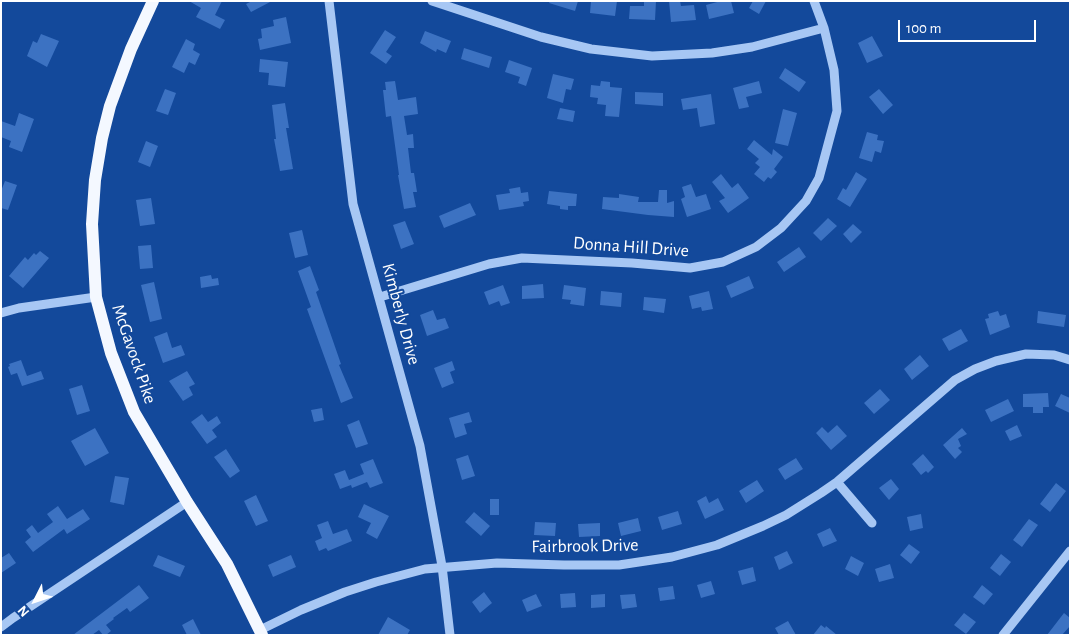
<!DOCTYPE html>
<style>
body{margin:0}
#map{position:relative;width:1071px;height:636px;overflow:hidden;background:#13499b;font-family:"Alegreya Sans",sans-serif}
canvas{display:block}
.frame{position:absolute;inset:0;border:2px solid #fff;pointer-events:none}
.north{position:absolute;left:10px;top:576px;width:50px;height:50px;-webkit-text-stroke:4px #13499b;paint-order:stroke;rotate:229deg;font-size:14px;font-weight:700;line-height:20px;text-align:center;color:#fff}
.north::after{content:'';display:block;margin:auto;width:18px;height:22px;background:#fff;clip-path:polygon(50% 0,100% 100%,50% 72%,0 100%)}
.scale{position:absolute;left:898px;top:20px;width:138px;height:22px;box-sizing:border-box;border:2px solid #fff;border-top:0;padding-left:6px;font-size:15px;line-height:18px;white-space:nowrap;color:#fff;-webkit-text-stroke:4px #13499b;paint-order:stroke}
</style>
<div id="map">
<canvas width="1071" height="636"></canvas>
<div class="frame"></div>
<div class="north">N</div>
<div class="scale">100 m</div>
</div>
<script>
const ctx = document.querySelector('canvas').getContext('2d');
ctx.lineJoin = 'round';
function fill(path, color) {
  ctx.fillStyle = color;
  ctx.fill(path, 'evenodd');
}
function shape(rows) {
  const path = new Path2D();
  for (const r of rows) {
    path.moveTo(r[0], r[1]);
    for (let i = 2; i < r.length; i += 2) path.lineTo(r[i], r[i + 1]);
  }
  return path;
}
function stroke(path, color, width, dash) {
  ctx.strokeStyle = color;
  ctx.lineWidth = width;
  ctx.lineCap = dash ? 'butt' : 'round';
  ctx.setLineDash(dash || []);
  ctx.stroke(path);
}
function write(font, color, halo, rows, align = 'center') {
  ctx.font = font + ' "Alegreya Sans",sans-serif';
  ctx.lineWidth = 4;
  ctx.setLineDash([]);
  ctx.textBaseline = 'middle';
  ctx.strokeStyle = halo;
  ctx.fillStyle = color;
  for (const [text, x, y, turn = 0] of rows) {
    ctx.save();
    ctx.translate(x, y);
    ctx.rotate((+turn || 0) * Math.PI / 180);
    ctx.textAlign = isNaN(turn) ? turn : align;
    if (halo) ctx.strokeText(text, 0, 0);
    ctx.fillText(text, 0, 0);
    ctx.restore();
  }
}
const building = shape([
 [189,1,222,1,215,15,225,20,220,29,196,17,201,8],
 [252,1,272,1,251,12,246,4],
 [550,1,578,1,575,11,549,3],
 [591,1,617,1,615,16,590,13],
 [644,1,656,1,655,20,629,19,630,6,644,6],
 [669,1,680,1,681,6,694,5,696,20,671,22],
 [721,1,731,1,734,13,709,19,706,5],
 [753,1,766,1,759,14,749,8],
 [286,17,291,43,260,50,258,39,262,38,261,29,274,26,273,20],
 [385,30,396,37,386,52,392,56,386,64,370,53],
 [425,31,451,41,446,53,437,49,436,52,420,43],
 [41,34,59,41,47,67,27,56,33,41,37,43],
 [872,36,883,56,867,63,858,43],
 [186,39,195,44,193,50,200,54,195,65,189,62,184,73,172,67],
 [464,48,492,57,489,68,461,59],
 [260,59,288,62,285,87,268,85,269,73,259,72],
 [509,60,532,68,526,86,518,83,520,77,505,72],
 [785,68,806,82,799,92,779,78],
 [553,74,574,79,571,90,566,89,563,103,547,98],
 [395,81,398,100,416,97,418,114,404,116,407,135,413,134,414,148,408,148,411,173,414,173,417,192,413,192,416,207,404,209,398,175,399,175,391,116,386,117,383,90,386,90,385,82],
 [601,81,610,82,610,87,622,88,619,117,605,116,606,105,597,104,598,98,590,97,591,85,600,86],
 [759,81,762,93,746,97,749,107,739,109,733,88],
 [165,89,176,93,168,115,156,111],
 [879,89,893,105,883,114,869,97],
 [635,92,663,93,663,106,635,104],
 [711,94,715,124,700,127,697,108,683,110,681,99],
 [285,103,289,128,286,128,293,169,280,171,274,139,276,139,272,105],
 [560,108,575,111,573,122,557,119],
 [783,109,797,113,788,146,775,143],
 [19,113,34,119,22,152,9,147,11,141,1,137,1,121,15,126],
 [867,132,878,135,877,140,884,141,881,153,875,151,872,162,859,158],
 [754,140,772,155,773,149,783,157,774,169,777,172,771,179,768,177,764,182,754,174,760,167,755,163,759,159,747,149],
 [146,141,158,146,150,167,138,162],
 [856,172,867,179,850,207,837,199,843,188,846,190],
 [721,174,732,188,738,183,749,198,728,213,719,201,725,198,712,182],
 [5,181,17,185,8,210,1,208,1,191],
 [691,184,696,197,706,194,711,209,687,217,681,199,685,197,682,187],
 [520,187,521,193,528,192,529,201,523,202,524,206,499,210,496,195,510,193,509,189],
 [659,190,667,190,667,203,674,201,674,217,648,215,602,209,603,197,619,198,619,194,639,197,638,202,658,202],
 [549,191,577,194,576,206,568,206,568,210,560,209,560,206,547,204],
 [151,198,155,224,140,226,136,200],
 [470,203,476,215,444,228,439,216],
 [828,218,837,226,821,241,813,233],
 [405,221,414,244,401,249,393,225],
 [853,224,862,232,851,243,843,234],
 [302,230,308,255,295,258,289,233],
 [151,245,153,268,140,269,138,246],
 [799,247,806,257,784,272,777,262],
 [40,251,49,258,23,288,9,276,25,257,28,260,34,253,36,255],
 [310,266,319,290,316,292,341,364,339,365,353,398,341,403,307,309,311,307,298,271],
 [211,275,212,279,218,278,219,285,201,288,200,277],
 [749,276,754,288,731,298,726,286],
 [154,282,162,319,150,322,141,285],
 [543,284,544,298,522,299,522,286],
 [503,285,510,303,501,306,499,301,489,305,484,292],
 [564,285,586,288,584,306,570,304,571,300,562,299],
 [601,291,622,293,621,307,600,305],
 [709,291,713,309,702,311,701,307,692,309,689,296],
 [644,297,666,299,664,313,643,310],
 [433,310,437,320,445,318,449,328,427,336,420,315],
 [998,311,1000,316,1006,314,1010,327,990,335,985,319,989,318,988,314],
 [1038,311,1066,315,1064,327,1037,323],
 [961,329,968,341,949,351,942,339],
 [167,332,172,348,181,345,185,355,163,363,154,337],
 [920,355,929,366,912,380,904,369],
 [21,360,27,376,41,371,44,379,22,386,17,373,11,375,8,367,10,366,9,364],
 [452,361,455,370,450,372,454,383,442,388,434,368],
 [187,371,195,384,189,387,193,395,183,401,169,381],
 [82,385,90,411,77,415,69,389],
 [880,389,890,400,874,414,864,403],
 [1048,393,1049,407,1043,407,1043,413,1033,413,1033,407,1023,407,1023,394],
 [1061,394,1070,398,1070,413,1055,406],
 [1008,399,1014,411,991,422,985,410],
 [322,408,324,420,314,422,311,410],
 [469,412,472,422,464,424,467,434,455,438,449,418],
 [202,414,208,422,217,416,221,423,212,430,217,437,207,444,191,422],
 [359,420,368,444,356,448,347,425],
 [837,425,847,436,831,450,816,433,822,427,828,433],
 [1017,425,1022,436,1010,441,1005,431],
 [95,428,109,453,85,466,71,441],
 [962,428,967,434,958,439,961,446,958,448,962,452,955,459,943,445],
 [226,449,240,471,230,478,214,457],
 [923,454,934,467,928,473,926,471,921,475,912,464],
 [468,455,475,476,462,480,456,459],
 [796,458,803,469,785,480,778,469],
 [373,459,383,483,370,488,367,482,352,488,351,485,340,489,334,474,345,470,349,480,364,474,360,464],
 [115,476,129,478,124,505,110,502],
 [891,479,899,489,889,500,879,488],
 [757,480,764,491,746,503,739,491],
 [1056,483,1066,491,1050,512,1040,504],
 [256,495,268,521,256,526,244,501],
 [706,496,709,503,718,498,724,510,705,519,697,501],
 [490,499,499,499,499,515,490,515],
 [364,504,389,516,377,539,366,533,371,523,358,517],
 [58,506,67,519,83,509,90,519,67,534,64,529,33,552,25,542,31,537,26,530,32,525,38,533,53,522,47,514],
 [678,511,682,524,662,530,658,517],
 [474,512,490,526,481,536,465,522],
 [921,514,923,528,910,531,907,517],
 [638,518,641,531,621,536,618,523],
 [1029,519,1038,525,1022,547,1013,540],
 [328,521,333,534,347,529,352,541,328,551,326,548,319,551,315,541,322,538,317,525],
 [535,522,556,523,555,536,534,535],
 [600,523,600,536,579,537,578,524],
 [830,528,837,541,823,547,817,534],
 [909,544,920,552,911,564,900,555],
 [787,551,793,563,779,570,774,557],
 [9,553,16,563,1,573,1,558],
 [1001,554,1011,562,1000,576,990,568],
 [158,555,185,566,180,577,153,566],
 [291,555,296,567,273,577,268,565],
 [851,556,864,563,858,576,845,569],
 [890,564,894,578,879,582,875,569],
 [753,567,756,581,742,585,738,571],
 [711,581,715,594,701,598,697,585],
 [139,585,149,598,130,612,127,608,113,618,114,619,106,625,111,631,106,635,103,635,99,630,92,635,73,635],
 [982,585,993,594,984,605,973,597],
 [673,586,675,599,660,601,658,588],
 [484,592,492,603,480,613,472,602],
 [575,593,576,607,561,608,560,594],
 [536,594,542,606,527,612,522,600],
 [605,594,605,607,591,608,591,595],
 [635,594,637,607,622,609,620,595],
 [964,613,976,622,966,634,954,625],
 [1064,613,1070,618,1070,626,1062,635,1047,635],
 [388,617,410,630,407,635,378,635],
 [193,619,201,635,187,635,182,625],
 [788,621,796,635,779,635,775,628],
 [821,625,825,628,826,626,837,635,813,635]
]);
const minor = shape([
 [329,1,353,204,420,446,442,566,450,635],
 [432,1,541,37,591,49,652,56,712,53,752,47,824,28],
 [380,297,489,264,522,258,632,263,690,268,723,262,756,247,781,228,806,201,819,178,837,111,834,70,824,28,814,1],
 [1,313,19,308,96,297],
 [837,482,872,523],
 [1,627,13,618,187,502],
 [260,630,301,610,345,592,376,582,425,569,497,563,564,565,619,565,672,557,717,545,763,526,786,515,821,493,837,482,955,380,975,369,996,361,1026,354,1054,355,1070,360],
 [1003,635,1070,551]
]);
const major = shape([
 [153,1,131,49,110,106,102,138,95,180,92,224,96,297,111,353,134,412,187,502,227,564,262,635]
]);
const streetNames = [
 ["Donna Hill Drive",631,247,4],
 ["Kimberly Drive",401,314,75],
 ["McGavock Pike",134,354,71],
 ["Fairbrook Drive",585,546,-1]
];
fill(building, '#3c72c2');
stroke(minor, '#a7c7f4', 9);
stroke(major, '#f4f8ff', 12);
write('18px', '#fff', '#13499b', streetNames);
</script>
